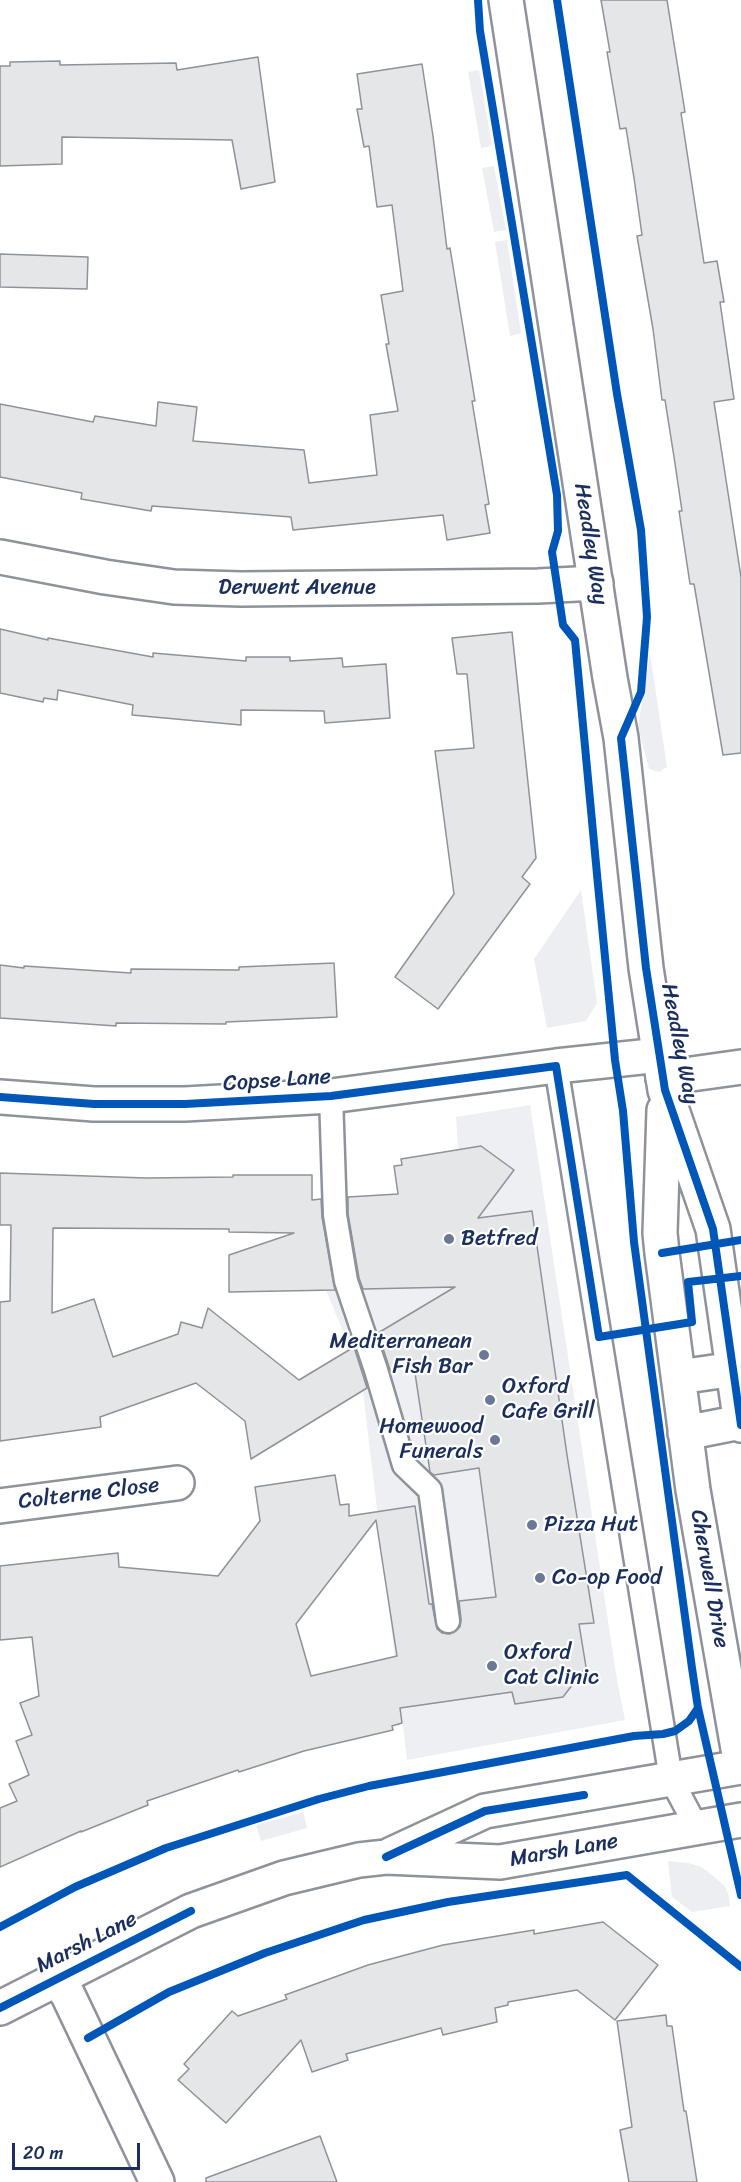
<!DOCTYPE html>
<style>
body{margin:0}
#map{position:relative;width:741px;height:2182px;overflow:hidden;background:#fff;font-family:Sriracha,sans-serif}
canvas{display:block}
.scale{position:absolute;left:12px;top:2143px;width:128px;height:27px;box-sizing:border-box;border:3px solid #1b2f5e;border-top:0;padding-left:8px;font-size:18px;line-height:21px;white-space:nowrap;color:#1b2f5e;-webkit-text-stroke:4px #fff;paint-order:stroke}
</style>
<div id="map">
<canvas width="741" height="2182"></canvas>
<div class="scale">20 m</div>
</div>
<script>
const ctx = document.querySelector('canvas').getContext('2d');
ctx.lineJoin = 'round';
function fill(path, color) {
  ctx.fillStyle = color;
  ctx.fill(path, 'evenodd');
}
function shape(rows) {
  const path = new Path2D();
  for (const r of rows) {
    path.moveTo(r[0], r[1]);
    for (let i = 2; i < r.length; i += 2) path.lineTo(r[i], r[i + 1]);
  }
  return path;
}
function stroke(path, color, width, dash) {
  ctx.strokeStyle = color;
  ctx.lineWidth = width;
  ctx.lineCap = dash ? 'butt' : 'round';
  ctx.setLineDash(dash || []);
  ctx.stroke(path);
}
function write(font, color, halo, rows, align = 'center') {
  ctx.font = font + ' Sriracha,sans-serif';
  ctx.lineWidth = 4.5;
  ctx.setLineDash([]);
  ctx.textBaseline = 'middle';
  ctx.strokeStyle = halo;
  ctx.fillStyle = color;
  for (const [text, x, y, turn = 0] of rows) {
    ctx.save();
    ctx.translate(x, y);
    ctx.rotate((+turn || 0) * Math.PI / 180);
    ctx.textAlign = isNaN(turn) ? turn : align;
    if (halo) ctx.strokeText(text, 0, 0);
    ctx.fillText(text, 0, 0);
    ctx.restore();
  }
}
const built = shape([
 [530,1105,617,1680,625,1720,407,1760,360,1367,350,1349,326,1290,325,1230,468,1209,458,1149,456,1117]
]);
const green = shape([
 [479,70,492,146,481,148,468,72],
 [494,166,506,230,494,232,482,168],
 [507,240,521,333,510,336,495,242],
 [650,653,667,767,659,772,649,769,638,727],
 [581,890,597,1003,586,1021,547,1028,534,959],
 [303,1812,307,1828,261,1841,256,1825],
 [668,1861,688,1863,699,1866,707,1871,724,1885,729,1896,730,1906,692,1912,672,1897]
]);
const building = shape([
 [601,0,667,0,685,112,681,113,704,263,717,261,724,302,720,302,734,399,714,402,741,577,741,753,723,755,694,584,690,584,679,511,682,511,674,457,665,400,662,400,653,329,637,236,642,235,634,178,626,128,620,129,607,52,610,52,601,0],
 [258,57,275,182,241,189,232,140,62,137,62,164,0,166,0,66,10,66,10,62,60,61,60,65,176,63,177,70,258,57],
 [422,64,433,136,447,249,450,248,475,401,472,401,489,504,485,505,490,533,447,540,443,515,293,530,291,517,152,506,151,511,81,499,82,493,0,477,0,404,93,422,95,416,156,426,158,402,197,407,193,441,304,450,309,483,377,475,370,415,398,411,386,344,389,344,381,295,403,291,392,205,377,207,369,146,364,147,357,109,362,109,357,74,422,64],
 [0,254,88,257,87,289,0,287,0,254],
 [0,629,48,640,48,638,153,657,153,653,246,661,246,657,290,657,290,661,342,658,343,667,386,664,390,718,325,723,324,711,241,710,241,725,132,715,133,705,58,690,57,700,44,698,43,702,0,693,0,629],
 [512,632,536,858,522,877,530,884,438,1009,395,977,454,894,435,751,474,748,467,674,457,674,452,638,512,632],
 [334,963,337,1017,226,1022,226,1024,116,1023,116,1026,0,1018,0,965,24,968,24,966,131,973,131,969,239,970,239,967,334,963],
 [481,1146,514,1170,478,1218,532,1211,567,1455,594,1623,579,1624,586,1667,563,1697,515,1704,512,1692,400,1708,402,1723,392,1726,393,1730,304,1751,239,1772,238,1770,147,1801,148,1805,81,1832,81,1831,0,1867,0,1808,17,1801,9,1784,29,1775,16,1741,32,1735,20,1703,39,1696,32,1637,0,1640,0,1566,118,1553,119,1567,218,1576,260,1521,255,1487,335,1475,340,1505,349,1504,349,1516,415,1506,429,1604,432,1604,437,1629,442,1633,450,1634,460,1627,461,1619,459,1601,496,1597,479,1468,434,1475,430,1472,413,1360,391,1373,378,1333,455,1287,363,1289,359,1278,348,1214,348,1197,398,1194,394,1166,402,1165,401,1159,481,1146],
 [376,1520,397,1656,311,1676,296,1624,376,1520],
 [0,1173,146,1178,233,1177,233,1175,312,1175,312,1200,321,1199,322,1217,335,1290,229,1292,229,1255,294,1233,229,1232,229,1229,53,1228,52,1313,94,1299,113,1357,178,1334,181,1322,202,1328,208,1308,299,1380,354,1347,367,1388,251,1459,245,1421,196,1383,100,1417,101,1427,0,1441,0,1302,10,1301,11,1225,0,1225,0,1173],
 [603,1922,658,1965,615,2020,577,1990,508,2002,508,2005,495,2008,497,2022,443,2035,441,2028,346,2054,348,2060,312,2072,301,2040,226,2123,178,2080,189,2069,184,2064,232,2011,238,2016,287,1999,285,1995,368,1965,443,1945,534,1930,534,1934,603,1922],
 [666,2015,667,2026,672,2026,684,2111,686,2111,697,2182,629,2182,620,2130,632,2127,617,2021,666,2015],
 [320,2136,337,2182,206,2182,206,2178,320,2136]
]);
const service = shape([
 [556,1066,671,1779,697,1828],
 [331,1096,335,1215,346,1281,376,1370,404,1465,430,1490,448,1621]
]);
const minor = shape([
 [0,557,105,577,174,587,241,589,538,586,596,583],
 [663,1078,741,1067],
 [0,1097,94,1104,185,1104,331,1096,556,1066,660,1055],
 [0,1506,177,1483],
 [57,1978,68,1995,157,2182]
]);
const secondary = shape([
 [506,0,610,678,621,738,646,968,665,1090,713,1229,741,1425],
 [664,1110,660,1233,662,1253,693,1490,741,1766],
 [679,1377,741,1368],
 [685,1433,741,1422],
 [390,1855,485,1811,741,1767],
 [0,2008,191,1911,284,1878,359,1860,386,1857,500,1862,741,1820]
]);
const cycleway = shape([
 [478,0,480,31,557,495,558,531,552,552,563,625,575,640,598,885,615,1060,623,1111,634,1242,692,1668,698,1708,741,1895],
 [557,0,617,394,641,530,647,617,641,692,621,738,646,968,665,1090,713,1229,741,1425],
 [0,1097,94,1104,185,1104,331,1096,556,1066,599,1337,692,1322,688,1282,741,1276],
 [662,1253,741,1240],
 [386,1857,485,1811,584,1795],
 [0,1927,75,1887,166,1848,319,1799,369,1786,634,1736,663,1734,675,1731,689,1721,698,1708],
 [0,2008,191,1911],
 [88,2038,169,1992,265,1953,364,1920,448,1902,627,1875,741,1967]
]);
const markers = [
 [449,1239,6,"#6b7896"],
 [484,1355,6,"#6b7896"],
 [490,1400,6,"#6b7896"],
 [495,1440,6,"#6b7896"],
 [532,1525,6,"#6b7896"],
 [540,1578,6,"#6b7896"],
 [492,1666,6,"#6b7896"]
];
const streetNames = [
 ["Headley Way",590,544,81],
 ["Derwent Avenue",297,588],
 ["Headley Way",679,1044,79],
 ["Copse Lane",277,1081,-4],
 ["Colterne Close",89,1494,-7],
 ["Cherwell Drive",709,1579,80],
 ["Marsh Lane",564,1851,-10],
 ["Marsh Lane",87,1943,-27]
];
const poiNames = [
 ["Betfred",461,1239],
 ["Mediterranean",472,1342,"right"],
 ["Fish Bar",472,1367,"right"],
 ["Oxford",502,1387],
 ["Cafe Grill",502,1412],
 ["Homewood",483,1427,"right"],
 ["Funerals",483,1452,"right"],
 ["Pizza Hut",544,1525],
 ["Co-op Food",552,1578],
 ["Oxford",504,1653],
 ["Cat Clinic",504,1678]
];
fill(built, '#edeff3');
fill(green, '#edeef2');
fill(building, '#e5e6e8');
stroke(building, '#8e929a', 1.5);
stroke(service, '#8e929a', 27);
stroke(minor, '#8e929a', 38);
stroke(secondary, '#8e929a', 38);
stroke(service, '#fff', 22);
stroke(minor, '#fff', 33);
stroke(secondary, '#fff', 33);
stroke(cycleway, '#0057b8', 8);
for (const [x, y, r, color] of markers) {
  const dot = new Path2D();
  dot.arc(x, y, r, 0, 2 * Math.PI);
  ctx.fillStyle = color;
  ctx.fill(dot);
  stroke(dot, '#fff', 2);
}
write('22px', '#1b2f5e', '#fff', streetNames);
write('22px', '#1b2f5e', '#fff', poiNames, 'left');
</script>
